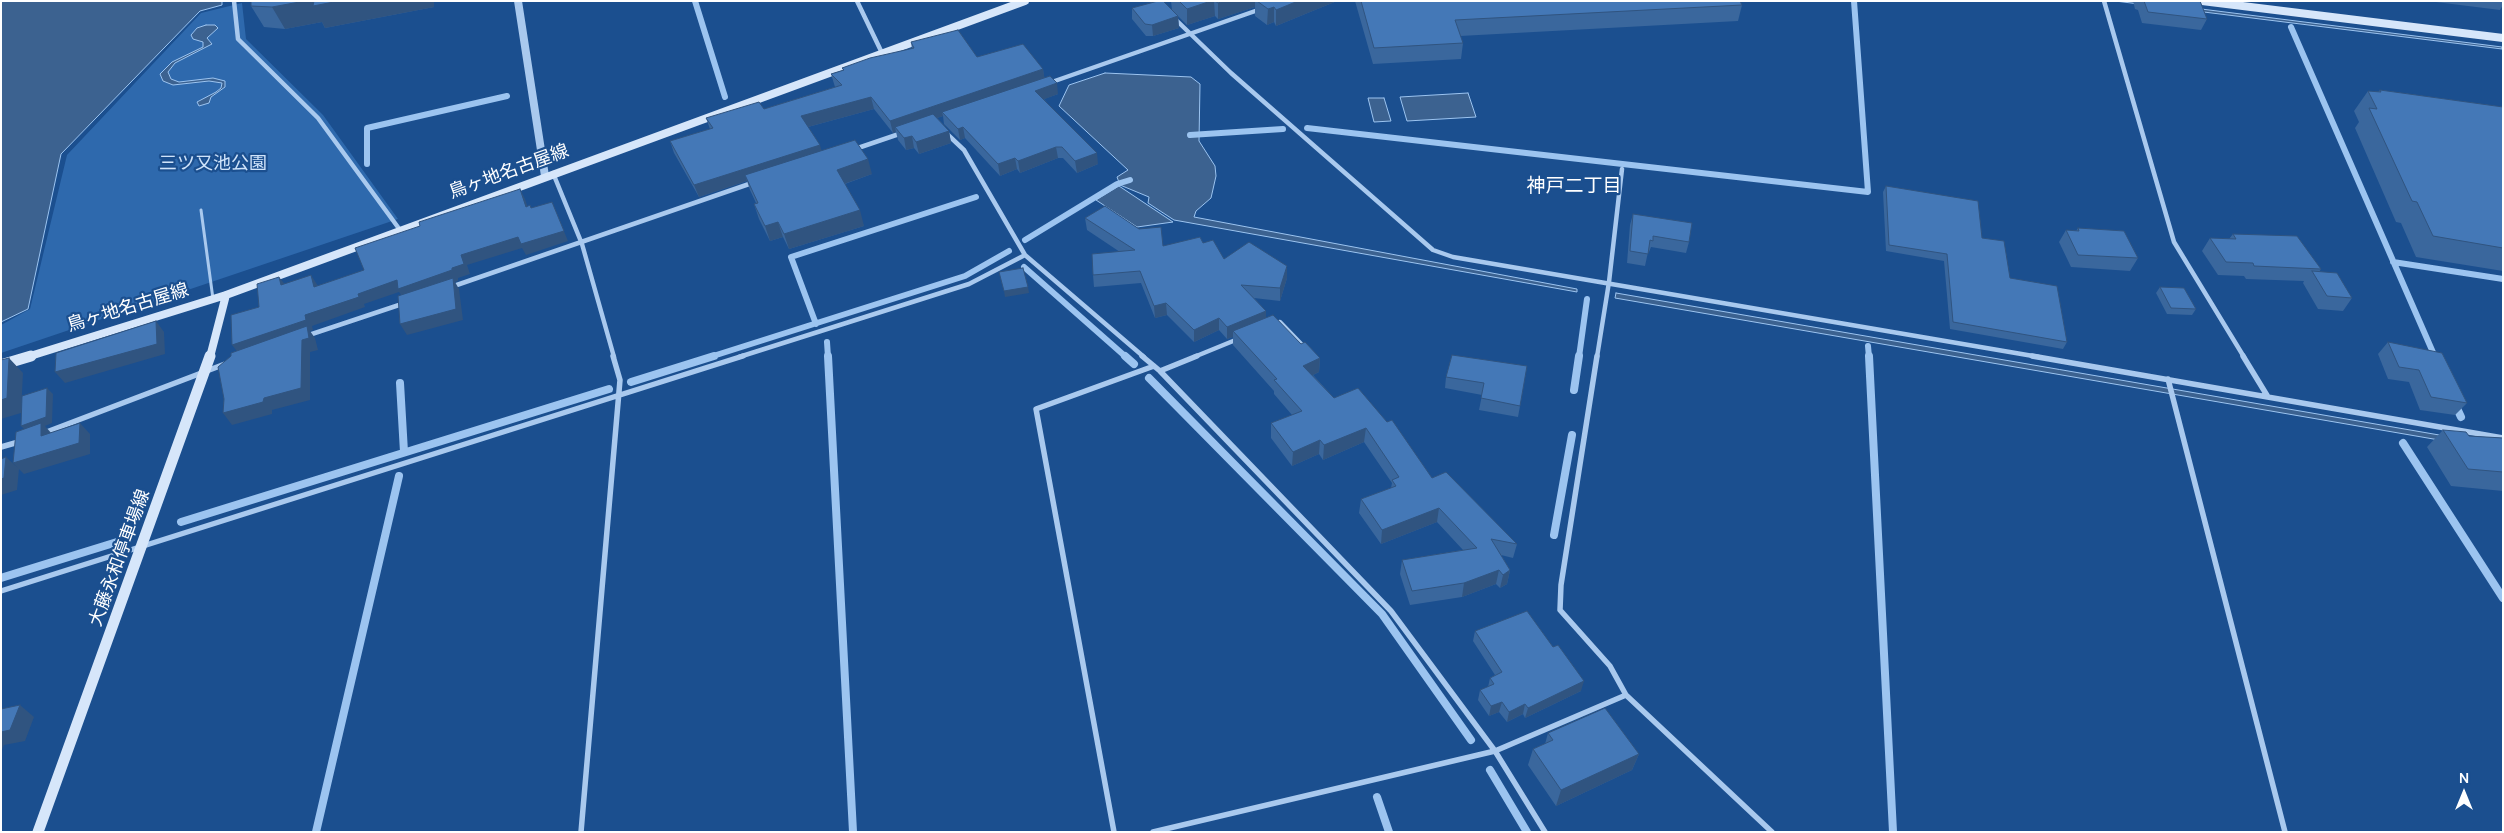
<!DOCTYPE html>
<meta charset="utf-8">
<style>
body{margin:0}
#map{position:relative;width:2504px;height:833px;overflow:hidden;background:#1b4f8f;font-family:Manrope,sans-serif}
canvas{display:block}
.frame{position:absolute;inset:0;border:2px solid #fff;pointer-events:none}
.north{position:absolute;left:2439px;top:768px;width:50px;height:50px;-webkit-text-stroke:4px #1b4f8f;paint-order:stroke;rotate:0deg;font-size:14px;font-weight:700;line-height:20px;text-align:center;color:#fff}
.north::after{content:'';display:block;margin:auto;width:18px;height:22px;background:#fff;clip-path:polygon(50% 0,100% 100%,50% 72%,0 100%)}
</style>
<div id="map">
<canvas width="2504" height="833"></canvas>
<div class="frame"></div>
<div class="north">N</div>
</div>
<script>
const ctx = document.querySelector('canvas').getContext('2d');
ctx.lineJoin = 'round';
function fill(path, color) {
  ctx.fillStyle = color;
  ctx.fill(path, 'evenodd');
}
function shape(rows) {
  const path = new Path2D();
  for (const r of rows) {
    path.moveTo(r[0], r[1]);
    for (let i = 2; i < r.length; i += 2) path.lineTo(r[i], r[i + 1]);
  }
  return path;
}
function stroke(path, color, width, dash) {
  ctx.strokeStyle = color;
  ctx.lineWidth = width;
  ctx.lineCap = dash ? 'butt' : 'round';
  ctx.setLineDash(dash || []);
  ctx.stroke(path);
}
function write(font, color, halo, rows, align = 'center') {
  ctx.font = font + ' Manrope,"Noto Sans JP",sans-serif';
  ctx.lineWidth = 4.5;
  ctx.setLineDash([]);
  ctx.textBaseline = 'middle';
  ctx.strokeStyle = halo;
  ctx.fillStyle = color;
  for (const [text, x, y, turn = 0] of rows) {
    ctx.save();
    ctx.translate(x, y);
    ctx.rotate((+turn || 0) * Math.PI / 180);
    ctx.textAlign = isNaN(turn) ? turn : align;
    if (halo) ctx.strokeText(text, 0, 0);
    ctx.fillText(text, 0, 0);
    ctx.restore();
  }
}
const green = shape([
 [242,3,246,39,323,115,398,219,1,353,1,325,30,309,67,155,201,13]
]);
const water = shape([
 [1,1,222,1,222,5,200,11,61,154,28,309,1,322,1,1],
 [2115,1,2138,1,2502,47,2502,49,2115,1],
 [206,25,215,25,218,28,207,38,212,44,175,63,168,72,171,79,179,82,213,78,225,81,225,87,211,97,209,103,199,106,197,102,216,92,221,88,222,83,209,81,173,85,163,81,160,74,172,62,203,47,203,42,193,39,191,35,197,28,206,25],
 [1105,73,1191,77,1200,84,1199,141,1215,166,1216,176,1211,198,1196,211,1194,217,1577,289,1577,292,1174,220,1148,203,1149,197,1120,185,1117,177,1128,170,1059,106,1069,85,1105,73],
 [1468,93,1476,117,1407,121,1400,97,1468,93],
 [1384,98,1391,121,1374,122,1368,98,1384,98],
 [1119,186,1173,222,1137,227,1096,200,1119,186],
 [1616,293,2503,446,2503,451,1615,298,1616,293]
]);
const streamFar1 = shape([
 [695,1,725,97],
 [2291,27,2435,357],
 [1307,128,1868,192,1854,1],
 [1190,135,1283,129],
 [367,164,367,128,507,96],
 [1025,240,1117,184,1130,180],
 [2393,262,2503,279],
 [1024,267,1126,357],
 [816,324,791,257,976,197],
 [827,342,828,357],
 [1868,346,1869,357],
 [710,357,965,276,1009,251],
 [1579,357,1587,299]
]);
const stream = shape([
 [828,356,853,832],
 [1125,356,1134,364],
 [1869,356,1893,832],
 [2435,356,2436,359],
 [1149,378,1382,614,1471,740],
 [631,382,714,356],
 [400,383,404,452],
 [1574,390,1579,356],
 [2454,402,2461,417],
 [2403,443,2503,598],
 [181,522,609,389],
 [1554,535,1572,435],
 [1,578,117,542],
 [1490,770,1527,832],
 [1377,797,1389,832],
 [316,832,399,476]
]);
const service = shape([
 [201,210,213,299]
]);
const minorFar1 = shape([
 [234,1,238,39,318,118,400,230],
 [857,1,882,53],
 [2104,1,2174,242,2244,357],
 [1174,18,1231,73,1433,250,1453,257,2039,357],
 [1049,83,1261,9],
 [946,133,964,150,1025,255,1144,357],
 [855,149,902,133],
 [553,173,582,244,614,357],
 [451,287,752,183],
 [1274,324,1280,322,1306,349],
 [306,336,405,303],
 [739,357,969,284,1025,255],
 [1194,357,1238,339],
 [1597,357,1609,282,1622,169]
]);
const minor = shape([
 [1142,356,1160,371,1391,611,1495,751,1545,832],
 [1597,356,1561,585,1560,610,1610,666,1626,695,1772,832],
 [2032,356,2503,438],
 [2243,356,2268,397],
 [1160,371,1197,356],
 [2168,379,2285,832],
 [44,433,225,364],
 [1,447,22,441],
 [1,591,743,356],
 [581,832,620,380,613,356],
 [1114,832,1036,409,1154,366],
 [1153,832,1495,751,1626,695]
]);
const tertiary = shape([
 [518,1,545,176]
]);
const secondaryFar1 = shape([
 [2202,1,2503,38],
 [27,357,226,295,1025,1],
 [210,357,226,295]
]);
const secondary = shape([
 [1,365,31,356],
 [38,832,210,356]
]);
const wall = shape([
 [1171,1,1337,1,1276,26,1274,22,1267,25,1255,16,1255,7,1218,19,1215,16,1187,25,1172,10],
 [1355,1,1740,1,1742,5,1738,21,1460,36,1463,43,1461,59,1373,64],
 [2133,1,2200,1,2207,19,2201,30,2142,23,2138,10,2135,9],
 [2428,1,2503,1,2503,5,2500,10],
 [251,6,434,7,325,28,322,22,285,29,264,27],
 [1132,8,1178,16,1179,28,1153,36,1146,36,1132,19],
 [911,42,977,57,1043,69,1044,78,1058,94,1044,99,1098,164,1077,173,1063,158,1058,158,1020,173,1017,169,1000,176,965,138,960,140,944,124,943,116,937,118,949,131,951,143,919,154,914,148,906,150,898,140,896,132,893,133,874,109,808,127,821,151,872,174,845,184,864,226,789,249,783,237,770,241,759,219,754,204,756,203,750,190,747,181,699,197,674,153,670,141,710,129,706,118,764,109,835,87,831,74,843,70,842,68,912,49],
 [2380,90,2503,107,2503,271,2416,257,2401,223,2396,222,2355,128,2359,122,2354,111,2368,91,2378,92],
 [1886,186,1982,238,2010,278,2067,342,2063,349,1950,329,1944,261,1886,251,1883,192],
 [1633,214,1689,242,1686,253,1651,247,1649,252,1648,252,1645,266,1627,263,1630,225],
 [1085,218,1163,246,1203,243,1224,259,1287,278,1280,301,1254,298,1266,311,1266,318,1320,358,1319,372,1313,375,1334,398,1432,478,1517,544,1513,558,1501,555,1510,570,1507,584,1500,588,1496,584,1462,597,1410,605,1400,574,1402,560,1463,550,1437,522,1381,544,1359,513,1361,499,1391,488,1392,483,1364,442,1323,460,1319,454,1292,466,1271,438,1271,423,1292,415,1274,394,1274,391,1233,345,1233,337,1227,339,1219,330,1194,342,1167,315,1155,318,1141,283,1094,287,1093,275,1120,252,1087,230],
 [2078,228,2138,258,2130,271,2071,267,2059,242,2066,230,2076,231],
 [2233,234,2321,269,2319,272,2352,298,2343,311,2318,309,2303,283,2304,281,2246,279,2244,276,2218,275,2202,251,2210,238,2229,239],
 [2160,287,2196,309,2192,315,2167,314,2156,293],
 [2388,342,2467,403,2455,415,2420,410,2409,382,2388,379,2378,354],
 [1452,355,1520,406,1518,417,1479,410,1482,395,1445,388,1446,377],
 [2443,430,2469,436,2503,438,2503,491,2451,486,2427,447],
 [1475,631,1581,691,1525,718,1523,714,1507,722,1499,712,1489,716,1478,700,1480,690,1488,687,1490,678,1495,675,1473,641],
 [1548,733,1639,754,1632,770,1556,806,1528,765,1533,749,1545,744]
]);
const shadedWall = shape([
 [305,1,434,1,434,7,325,28,322,22,285,29,272,7],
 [1211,1,1214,1,1215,16,1187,25,1187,9],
 [1224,1,1255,1,1255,7,1218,19,1218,3],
 [1298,1,1337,1,1276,26,1276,10],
 [1274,7,1274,22,1267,25,1268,9],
 [1178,16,1179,28,1153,36,1152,25],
 [1043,69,1045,81,942,112,943,116,898,131,895,127,896,132,893,133,890,121],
 [1057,83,1058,94,1037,102,1035,91],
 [871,97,874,109,804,128,801,116],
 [963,127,965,138,960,140,958,129],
 [949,131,951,143,919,154,916,142],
 [912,136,914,148,906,150,904,138],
 [820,145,823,156,745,175,747,181,699,197,694,185],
 [1056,147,1058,158,1020,173,1018,161],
 [1097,153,1098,164,1077,173,1075,161],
 [1015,158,1017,169,1000,176,998,164],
 [868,159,872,174,841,185,837,170],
 [520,189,525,199,531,217,526,207],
 [552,202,568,241,526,255,522,248,467,265,470,274,458,278,458,281,455,282,459,289,463,320,407,335,400,324,404,299,399,292,364,304,365,307,312,326,313,330,310,331,315,338,318,350,310,352,310,400,272,410,272,414,232,425,223,413,240,355,232,345,358,294,397,280,452,268,461,255],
 [860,210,864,226,789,249,784,234],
 [778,222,783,237,770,241,765,226],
 [1287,266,1287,278,1280,301,1280,288],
 [311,275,318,286,314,287],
 [279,277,287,287,281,285],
 [1028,287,1029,293,1005,297,1004,291],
 [1166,303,1167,315,1155,318,1154,306],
 [1266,311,1266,323,1233,331,1233,337,1227,339,1227,327],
 [1219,318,1219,330,1194,342,1194,330],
 [156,321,164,332,165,354,65,383,55,372],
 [9,358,23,373,21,413,1,419,1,400],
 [1320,358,1319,372,1303,380,1303,366],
 [47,388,53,394,52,423,45,426,52,434,51,446,27,432,21,426],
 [80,423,90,434,90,454,24,474,13,463],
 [1366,428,1364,442,1323,460,1324,445],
 [1320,440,1319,454,1292,466,1293,452],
 [6,457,19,469,17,490,1,495,1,479],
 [1439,508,1437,522,1381,544,1382,530],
 [1499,570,1496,584,1462,597,1464,583],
 [1510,570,1507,584,1500,588,1503,575],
 [1584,681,1581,691,1525,718,1528,708],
 [1502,702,1499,712,1489,716,1491,706],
 [1525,704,1523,714,1507,722,1509,712],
 [20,705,34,717,25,741,4,745,1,752,1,732],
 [1639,754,1632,770,1556,806,1561,790]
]);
const building = shape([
 [251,1,305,1,272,7,251,6,251,1],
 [314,1,339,1,313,6,314,1],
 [1158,1,1163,1,1178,16,1152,25,1145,24,1132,8,1158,1],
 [1179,1,1211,1,1187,9,1179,1],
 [1215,1,1224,1,1218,3,1215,1],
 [1257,1,1298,1,1276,10,1274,7,1268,9,1257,1],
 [1361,1,1740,1,1742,5,1455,20,1463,43,1374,48,1361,1],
 [2144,1,2200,1,2207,19,2148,12,2144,1],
 [958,30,977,57,1023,44,1043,69,890,121,871,97,801,116,820,145,694,185,670,141,713,128,706,118,759,102,764,109,842,85,831,74,844,70,842,68,870,58,914,48,911,42,958,30],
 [1050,76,1057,83,1035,91,1097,153,1075,161,1062,147,1056,147,1018,161,1015,158,998,164,963,127,958,129,942,112,1050,76],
 [2380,90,2503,107,2503,248,2433,236,2417,202,2412,201,2369,108,2377,109,2368,91,2381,92,2380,90],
 [933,114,949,131,916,142,912,136,904,138,895,127,933,114],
 [855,140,868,159,837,170,860,210,784,234,778,222,765,226,754,204,758,203,745,175,855,140],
 [1886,186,1978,201,1982,238,2004,241,2010,278,2057,286,2067,342,1953,322,1947,254,1889,245,1886,186],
 [520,189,526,207,530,205,531,208,552,202,564,231,521,244,518,237,461,255,464,264,452,268,452,270,398,289,397,280,358,294,359,297,305,315,306,320,232,345,231,315,259,307,257,284,279,277,281,285,311,275,314,287,364,270,355,248,420,226,419,222,520,189],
 [1105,206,1139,229,1161,227,1163,246,1200,237,1203,243,1213,240,1224,259,1249,242,1287,266,1280,288,1241,285,1266,311,1227,327,1219,318,1194,330,1166,303,1154,306,1140,271,1093,275,1092,254,1135,250,1085,218,1105,206],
 [1633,214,1692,223,1689,242,1653,236,1653,241,1650,240,1648,254,1630,251,1633,214],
 [2078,228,2124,231,2138,258,2078,255,2066,230,2079,231,2078,228],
 [2233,234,2297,236,2321,269,2254,266,2253,263,2226,262,2210,238,2236,239,2233,234],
 [1023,268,1028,287,1004,291,999,272,1023,268],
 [2312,271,2337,273,2352,298,2327,296,2312,271],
 [453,278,456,309,400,324,398,296,453,278],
 [2160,287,2184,288,2196,309,2171,308,2160,287],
 [1273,315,1301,344,1305,342,1320,358,1303,366,1334,398,1358,388,1387,422,1392,420,1432,478,1446,472,1517,544,1491,539,1510,570,1503,575,1499,570,1464,583,1412,591,1402,560,1477,548,1439,508,1382,530,1361,499,1396,486,1392,480,1399,477,1366,428,1324,445,1320,440,1293,452,1271,423,1302,411,1274,380,1277,379,1233,331,1273,315],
 [156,321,157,344,55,372,56,353,156,321],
 [307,326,309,338,302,340,301,388,264,398,263,402,223,413,224,399,218,367,231,356,231,353,307,326],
 [2388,342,2442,353,2467,403,2431,397,2419,370,2399,367,2388,342],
 [1452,355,1527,366,1520,406,1481,398,1484,383,1446,377,1452,355],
 [9,358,7,398,1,400,1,360,9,358],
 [47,388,46,417,21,426,22,396,47,388],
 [41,423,41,436,80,423,79,443,13,463,16,432,41,423],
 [2443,430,2466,432,2469,436,2503,438,2503,472,2468,469,2443,430],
 [6,457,4,478,1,479,1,459,6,457],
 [1527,611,1553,647,1558,645,1584,681,1528,708,1525,704,1509,712,1502,702,1491,706,1480,690,1494,684,1490,678,1502,672,1475,631,1527,611],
 [20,705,10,730,1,732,1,709,20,705],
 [1605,708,1639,754,1561,790,1533,749,1553,740,1548,733,1605,708]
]);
const parkNames = [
 ["三ツ又池公園",213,164]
];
const streetNames = [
 ["鳥ヶ地名古屋線",509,172,-20],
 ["鳥ヶ地名古屋線",128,308,-17],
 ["大藤永和停車場線",120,558,-70]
];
const neighbourhoodNames = [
 ["神戸二丁目",1574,187]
];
fill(green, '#2e69ad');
fill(water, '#3c6290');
stroke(water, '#9cc4f0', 1);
stroke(streamFar1, '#9cc4f0', 6);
stroke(stream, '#9cc4f0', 8);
stroke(service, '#a9c9ee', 3);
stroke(minorFar1, '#a9c9ee', 4.5);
stroke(minor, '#a9c9ee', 5.5);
stroke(tertiary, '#a9c9ee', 8);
stroke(secondaryFar1, '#d6e6fa', 8);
stroke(secondary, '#d6e6fa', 11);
fill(wall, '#3a679d');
fill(shadedWall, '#305480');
fill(building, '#4478b7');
stroke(building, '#305480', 1);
write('18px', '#cfe3fa', '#1b4f8f', parkNames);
write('18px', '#fff', '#1b4f8f', streetNames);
write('19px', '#fff', '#1b4f8f', neighbourhoodNames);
</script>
